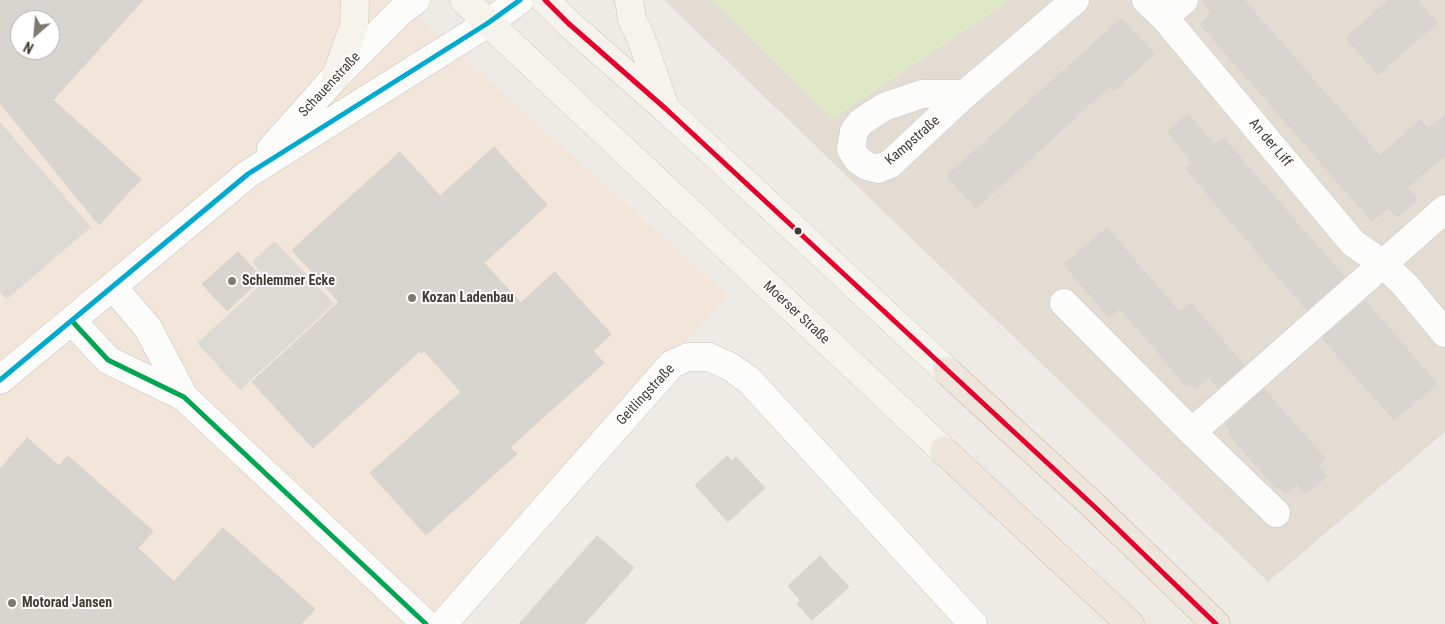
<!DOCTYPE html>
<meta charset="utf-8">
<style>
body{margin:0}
#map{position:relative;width:1445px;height:624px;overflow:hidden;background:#eeebe6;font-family:"Roboto Condensed",sans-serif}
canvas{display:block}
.north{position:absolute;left:10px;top:10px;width:50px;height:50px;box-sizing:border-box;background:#fff;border:1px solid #b4b1ae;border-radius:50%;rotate:207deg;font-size:14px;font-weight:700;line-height:20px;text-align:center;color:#433c34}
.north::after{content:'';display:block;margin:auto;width:18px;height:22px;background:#7f7972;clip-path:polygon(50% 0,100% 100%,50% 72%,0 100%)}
</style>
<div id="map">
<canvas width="1445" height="624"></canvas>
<div class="north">N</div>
</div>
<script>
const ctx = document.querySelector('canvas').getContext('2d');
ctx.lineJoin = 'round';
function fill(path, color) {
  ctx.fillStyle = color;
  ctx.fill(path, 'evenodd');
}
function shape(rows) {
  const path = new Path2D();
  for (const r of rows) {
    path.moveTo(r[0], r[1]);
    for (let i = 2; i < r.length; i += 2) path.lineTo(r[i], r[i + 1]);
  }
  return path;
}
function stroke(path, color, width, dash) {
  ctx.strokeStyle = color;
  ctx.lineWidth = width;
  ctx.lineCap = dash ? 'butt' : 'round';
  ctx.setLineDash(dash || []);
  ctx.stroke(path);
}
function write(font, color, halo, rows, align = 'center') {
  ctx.font = font + ' "Roboto Condensed",sans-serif';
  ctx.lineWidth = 4;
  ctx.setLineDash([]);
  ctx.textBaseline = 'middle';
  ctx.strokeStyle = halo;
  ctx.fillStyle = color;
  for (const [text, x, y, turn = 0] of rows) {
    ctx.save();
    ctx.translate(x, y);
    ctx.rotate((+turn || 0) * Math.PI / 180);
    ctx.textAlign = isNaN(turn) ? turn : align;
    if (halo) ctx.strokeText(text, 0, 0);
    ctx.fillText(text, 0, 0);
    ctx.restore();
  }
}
const residential = shape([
 [664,0,1445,0,1445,432,1268,582]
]);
const commercial = shape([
 [0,0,398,0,728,295,440,612,453,624,0,624],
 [20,20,50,20,50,50,20,50]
]);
const green = shape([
 [712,0,1011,0,833,119]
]);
const parking = shape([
 [0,122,91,227,7,299,0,292],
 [275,241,334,304,240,390,197,343,267,279,252,262]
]);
const building = shape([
 [0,0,143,0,53,100,141,179,99,225,0,103,0,0],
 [20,20,50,20,50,50,20,50,20,20],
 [1201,0,1244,0,1380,156,1421,120,1428,129,1445,115,1445,155,1407,188,1418,200,1397,217,1388,207,1372,221,1200,24,1212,13,1201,0],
 [1389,0,1417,0,1437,23,1378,74,1346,38,1389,0],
 [1121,19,1154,54,1114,90,1110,86,976,208,947,176,1121,19],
 [1188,114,1214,145,1223,138,1344,277,1307,310,1186,169,1193,163,1168,131,1188,114],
 [494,147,547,205,484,263,521,303,555,272,611,334,593,351,604,363,510,447,517,454,426,535,370,473,461,392,424,351,421,353,420,351,313,448,252,382,339,302,292,250,400,152,440,196,494,147],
 [1107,228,1179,312,1190,303,1244,365,1218,388,1209,377,1195,390,1188,383,1186,385,1120,308,1109,317,1064,265,1107,228],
 [238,252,262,278,227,311,202,284,238,252],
 [1365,301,1437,384,1394,420,1322,338,1365,301],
 [1264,389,1325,459,1318,466,1327,476,1306,494,1297,484,1285,494,1279,487,1277,489,1229,435,1231,432,1225,425,1264,389],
 [27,438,59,466,68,456,153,531,138,548,174,582,223,528,315,609,301,624,0,624,0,469,27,438],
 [727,456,732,461,736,457,765,488,728,522,695,485,727,456],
 [597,536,634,568,584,624,519,624,597,536],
 [820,556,849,587,812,620,797,604,800,600,788,586,820,556]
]);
const minor = shape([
 [1146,0,1164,17,1353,243,1382,263,1405,285,1445,333],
 [1164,17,1184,0],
 [965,94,922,94,884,107,861,122,854,131,851,149,858,160,867,166,878,169,890,164,965,94,1075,0],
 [271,149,336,76,401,11,416,0],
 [113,287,148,328,184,397],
 [1064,303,1192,432,1276,513],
 [72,321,108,360,184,397,426,624],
 [0,380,248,174,488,23,520,0],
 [1192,432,1445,209],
 [443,624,672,364,688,357,709,357,729,366,749,380,973,624]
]);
const secondary = shape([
 [464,0,944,451],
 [545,0,568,23,666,109,947,371],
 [629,0,632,19,641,38,665,107],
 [336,76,354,26,355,0]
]);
const trunk = shape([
 [947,371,1097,509,1216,624],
 [944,451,1130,624]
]);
const bus1 = shape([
 [545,0,568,23,666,109,1097,509,1216,624]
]);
const bus2 = shape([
 [72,321,108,360,184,397,426,624]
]);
const bus3 = shape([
 [0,380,248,174,488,23,520,0]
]);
const markers = [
 [798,231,4.5,"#433c34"],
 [232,281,5,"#7f7972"],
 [412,298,5,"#7f7972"],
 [12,603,5,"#7f7972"]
];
const streetNames = [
 ["Schauenstraße",330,85,-47],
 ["Kampstraße",913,141,-41],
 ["An der Liff",1270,143,50],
 ["Moerser Straße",796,313,43],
 ["Geitlingstraße",646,395,-47]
];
const poiNames = [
 ["Schlemmer Ecke",242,281],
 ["Kozan Ladenbau",422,298],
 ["Motorad Jansen",22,603]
];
fill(residential, '#e2dcd3');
fill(commercial, '#f1e6d9');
fill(green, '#dee8c6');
fill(parking, '#dddad6');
fill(building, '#d8d4cf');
stroke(building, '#d6d2cc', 1);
stroke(minor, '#cac7c2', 29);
stroke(secondary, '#cdc8be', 29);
stroke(trunk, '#c5b6a2', 29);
stroke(minor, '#fcfcfb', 28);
stroke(secondary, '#f6f3ed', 28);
stroke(trunk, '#eee6dc', 28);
stroke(bus1, '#e4002b', 5);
stroke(bus2, '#00a651', 5);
stroke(bus3, '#00a9ce', 5);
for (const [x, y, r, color] of markers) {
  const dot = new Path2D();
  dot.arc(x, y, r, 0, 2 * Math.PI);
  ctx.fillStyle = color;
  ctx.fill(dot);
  stroke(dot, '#fff', 2);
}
write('14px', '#433c34', '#fff', streetNames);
write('bold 14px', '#433c34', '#fff', poiNames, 'left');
</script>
